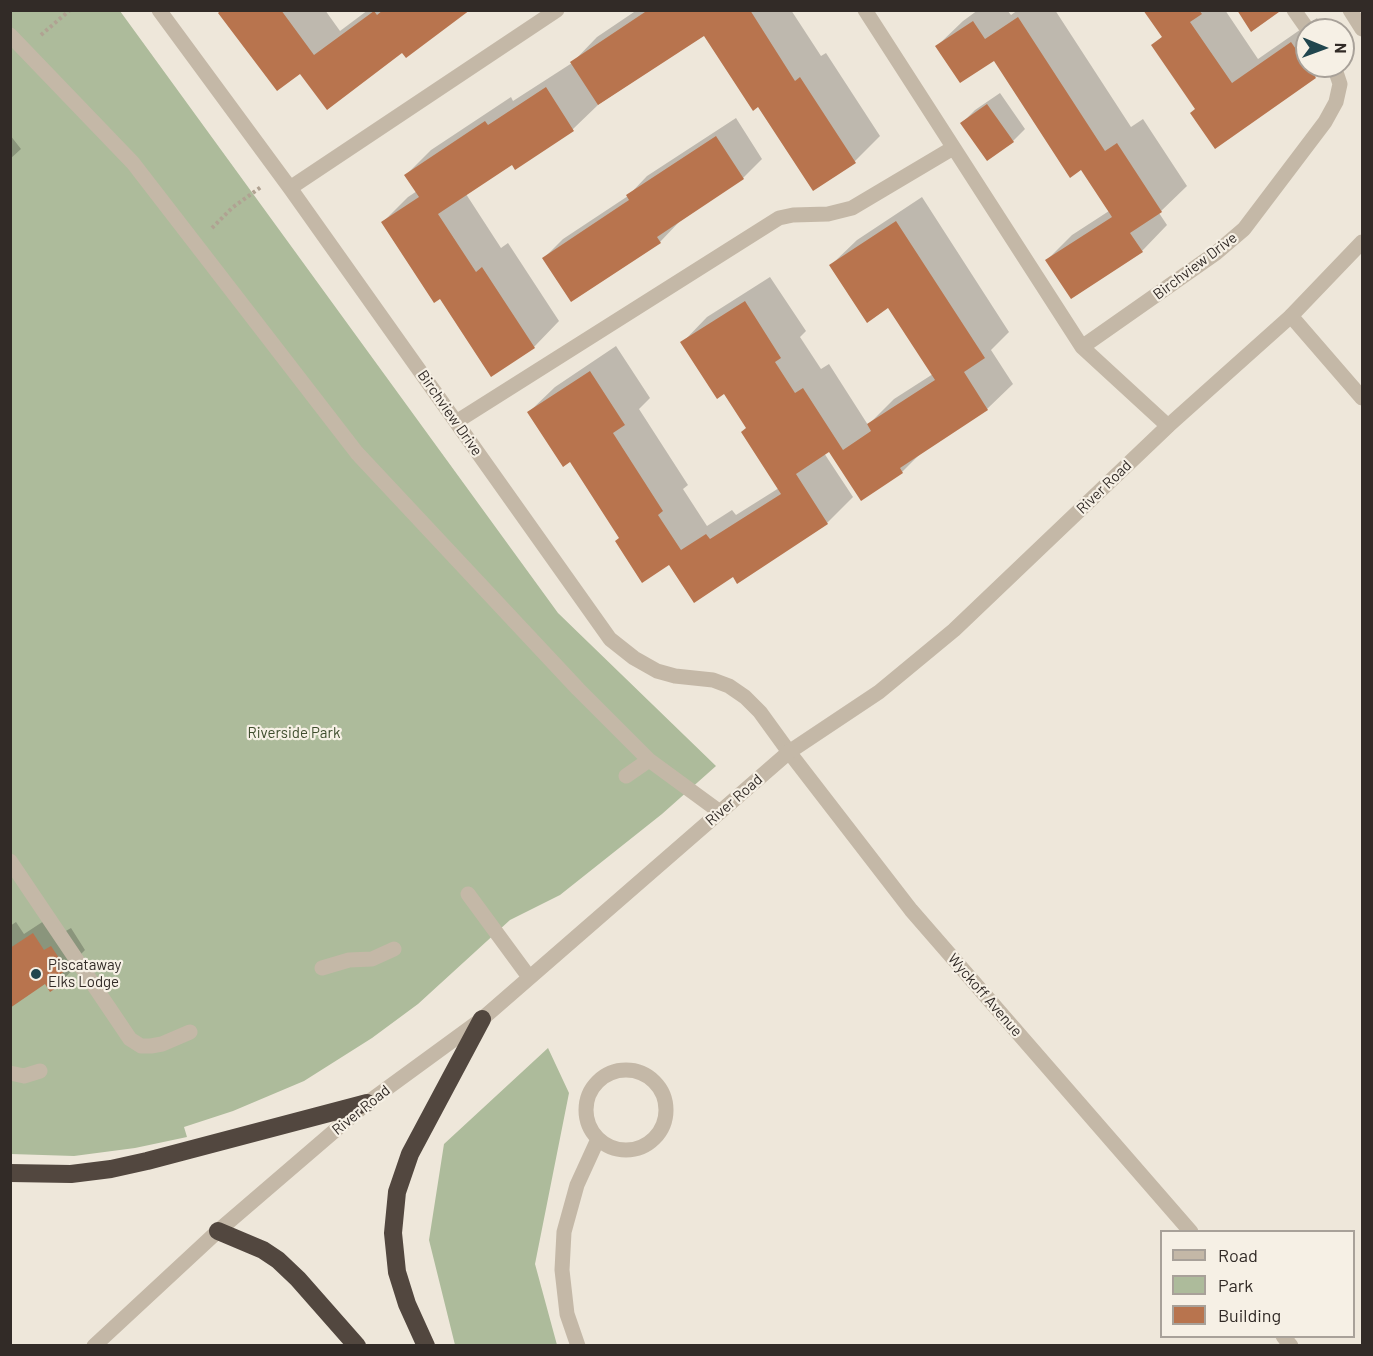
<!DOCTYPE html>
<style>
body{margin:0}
#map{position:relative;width:1373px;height:1356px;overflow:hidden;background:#eee7da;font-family:Barlow,sans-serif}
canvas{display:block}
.frame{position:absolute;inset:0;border:12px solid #322b27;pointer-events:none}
.legend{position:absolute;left:1160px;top:1230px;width:195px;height:108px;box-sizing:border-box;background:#f6f0e5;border:2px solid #a8a199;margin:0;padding:8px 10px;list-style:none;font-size:18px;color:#322b27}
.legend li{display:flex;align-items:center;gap:12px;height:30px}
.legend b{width:30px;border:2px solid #a8a199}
.north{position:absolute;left:1295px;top:18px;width:60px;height:60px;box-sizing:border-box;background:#f6f0e5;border:2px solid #a8a199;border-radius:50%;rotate:91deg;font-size:16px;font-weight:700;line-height:24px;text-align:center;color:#322b27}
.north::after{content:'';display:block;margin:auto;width:21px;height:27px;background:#21464e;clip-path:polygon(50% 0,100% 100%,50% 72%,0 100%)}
</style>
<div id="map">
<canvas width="1373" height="1356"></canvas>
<div class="frame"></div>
<ul class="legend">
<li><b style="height:8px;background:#c4b8a7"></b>Road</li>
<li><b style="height:16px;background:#adbb9b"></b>Park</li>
<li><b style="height:16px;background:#b8744e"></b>Building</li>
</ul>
<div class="north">N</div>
</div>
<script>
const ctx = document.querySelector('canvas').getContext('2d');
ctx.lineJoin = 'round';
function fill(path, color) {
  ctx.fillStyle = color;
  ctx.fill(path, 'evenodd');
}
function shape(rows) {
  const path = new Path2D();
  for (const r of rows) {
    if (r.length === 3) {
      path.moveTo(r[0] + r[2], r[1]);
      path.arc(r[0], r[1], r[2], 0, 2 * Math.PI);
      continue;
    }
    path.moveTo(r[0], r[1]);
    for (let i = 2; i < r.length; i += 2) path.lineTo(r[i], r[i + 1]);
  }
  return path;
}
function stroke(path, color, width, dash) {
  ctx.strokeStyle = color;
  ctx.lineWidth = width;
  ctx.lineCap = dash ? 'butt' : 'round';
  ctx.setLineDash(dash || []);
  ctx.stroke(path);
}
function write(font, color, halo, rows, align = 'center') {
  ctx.font = font + ' Barlow,sans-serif';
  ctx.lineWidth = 4.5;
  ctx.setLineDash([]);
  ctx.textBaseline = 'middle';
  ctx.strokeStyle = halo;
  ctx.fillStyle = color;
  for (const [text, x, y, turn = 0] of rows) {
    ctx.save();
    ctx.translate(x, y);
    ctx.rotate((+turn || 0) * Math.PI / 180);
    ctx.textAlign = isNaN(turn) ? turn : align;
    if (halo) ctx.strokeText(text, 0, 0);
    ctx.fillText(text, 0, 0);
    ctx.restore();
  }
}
const green = shape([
 [11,11,120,11,558,613,716,766,662,814,560,895,510,920,418,1004,372,1038,304,1081,233,1111,184,1127,187,1137,135,1148,74,1156,11,1154],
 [548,1048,569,1093,535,1264,557,1345,455,1345,429,1240,444,1144]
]);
const shadow = shape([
 [222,10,325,10,340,31,368,10,468,10,403,51,301,72],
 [637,10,791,10,821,56,826,53,880,136,855,161,813,189,759,105,705,34,599,104,573,129,515,168,512,163,466,194,501,248,508,243,559,321,534,347,440,297,383,222,408,197,417,191,406,175,431,150,511,97,513,101,572,63,597,37],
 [978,10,1007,10,1011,15,1018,10,1055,10,1131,127,1143,119,1187,186,1159,213,1167,225,1142,251,1047,260,1072,235,1109,211,1082,168,994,59,937,46,963,21],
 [1145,10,1225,10,1258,59,1317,18,1325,30,1307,30,1307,66,1327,66,1315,77,1197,108,1153,45,1163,36],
 [1000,93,1025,129,1013,141,962,123,975,110],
 [736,118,762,159,743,178,679,222,660,242,544,258,563,239,628,196,647,176],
 [10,135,21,149,10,159],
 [922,197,1009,332,991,350,1013,384,987,409,922,452,902,472,829,450,824,453,853,497,827,523,738,581,734,575,670,563,621,537,571,460,529,412,555,387,616,346,650,398,639,409,688,485,683,489,707,526,732,510,736,515,779,488,747,427,725,392,682,343,707,317,770,277,806,331,800,337,821,369,829,364,868,425,894,399,933,374,889,306,831,265,857,240],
 [53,915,64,932,71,928,85,950,74,961,77,965,58,985,51,990,46,982,10,1006,10,926,16,922,24,934]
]);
const building = shape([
 [221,10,281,10,314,55,374,11,377,15,383,10,470,10,406,58,402,53,327,110,300,74,277,91,218,13],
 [648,10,750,10,795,81,800,77,856,163,813,191,758,107,753,111,704,36,598,105,570,62],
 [1143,10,1199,10,1202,14,1190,22,1232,83,1291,42,1316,78,1215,149,1190,113,1195,109,1151,45,1162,37],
 [1237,10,1278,10,1279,12,1251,32],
 [1018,17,1105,151,1117,143,1162,212,1130,233,1143,252,1071,299,1045,260,1112,217,1081,170,1070,178,994,61,960,83,935,46,973,21,985,39],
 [546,87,574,131,515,170,512,165,438,214,476,272,482,267,535,348,491,377,440,299,434,303,381,222,419,197,404,175,485,121,488,125],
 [987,104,1014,142,987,161,960,123],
 [716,136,744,179,657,237,661,243,571,302,542,258,629,200,626,195],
 [896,221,985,358,964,372,988,410,900,468,903,473,861,501,829,452,796,474,828,524,737,584,733,577,694,603,669,565,642,583,615,541,619,538,570,462,563,467,527,412,590,371,625,425,613,433,663,511,658,515,681,550,706,534,710,539,781,494,741,432,746,428,724,394,717,399,680,342,745,301,781,358,775,362,795,393,803,388,843,450,871,431,867,424,935,380,888,308,867,323,829,265],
 [33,933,44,950,51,946,67,970,54,978,59,986,50,992,45,984,10,1008,10,948]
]);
const path = shape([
 [41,35,70,10],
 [212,228,232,208,261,187]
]);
const service = shape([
 [159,10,290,188,610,639,634,658,657,671,675,676,713,680,729,686,745,697,760,712,789,752],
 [865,10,1082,347,1168,426],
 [1294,10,1308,30],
 [1350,10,1362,29],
 [10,35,133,163,357,453,578,689,649,760,720,812],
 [290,188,557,10],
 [1082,347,1216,253,1244,229,1325,122,1336,102,1340,84,1334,66],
 [456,422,779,218,793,215,828,214,852,208,953,148],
 [626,776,649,760],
 [10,861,130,1039,141,1046,151,1046,162,1044,190,1032],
 [468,894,529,977],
 [322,968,349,960,372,959,394,949],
 [10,1073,24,1076,40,1071]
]);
const minor = shape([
 [1291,316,1362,398],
 [789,752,911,910,1191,1232],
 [626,1110,40],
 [1283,1336,1291,1346],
 [578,1346,567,1314,562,1270,564,1232,577,1185,598,1139]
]);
const tertiary = shape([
 [94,1346,218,1231,367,1103,482,1019,789,752,879,692,954,630,1168,426,1291,316,1362,242]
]);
const motorway = shape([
 [10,1173,71,1174,111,1169,147,1161,367,1103],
 [218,1231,263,1250,278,1260,298,1279,357,1346],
 [426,1346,407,1304,397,1272,393,1233,397,1192,410,1154,482,1019]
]);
const markers = [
 [36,974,6,"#21464e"]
];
const streetNames = [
 ["Birchview Drive",1195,266,-37],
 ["Birchview Drive",450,413,55],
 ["River Road",1104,487,-44],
 ["River Road",734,800,-41],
 ["Wyckoff Avenue",985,995,49],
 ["River Road",361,1110,-39]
];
const parkNames = [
 ["Riverside Park",294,733]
];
const poiNames = [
 ["Piscataway",48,965],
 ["Elks Lodge",48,982]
];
fill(green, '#adbb9b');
fill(shadow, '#0003');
fill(building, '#b8744e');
stroke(path, '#b0a292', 4, [3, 3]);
stroke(service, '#c4b8a7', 15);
stroke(minor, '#c4b8a7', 15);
stroke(tertiary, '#c4b8a7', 15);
stroke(motorway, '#52473f', 18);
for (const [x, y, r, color] of markers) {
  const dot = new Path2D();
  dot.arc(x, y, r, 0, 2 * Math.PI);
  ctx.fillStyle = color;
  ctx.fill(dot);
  stroke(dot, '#f6f0e5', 2);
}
write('15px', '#322b27', '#f6f0e5', streetNames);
write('15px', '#3e4d2d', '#f6f0e5', parkNames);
write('15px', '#322b27', '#f6f0e5', poiNames, 'left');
</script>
